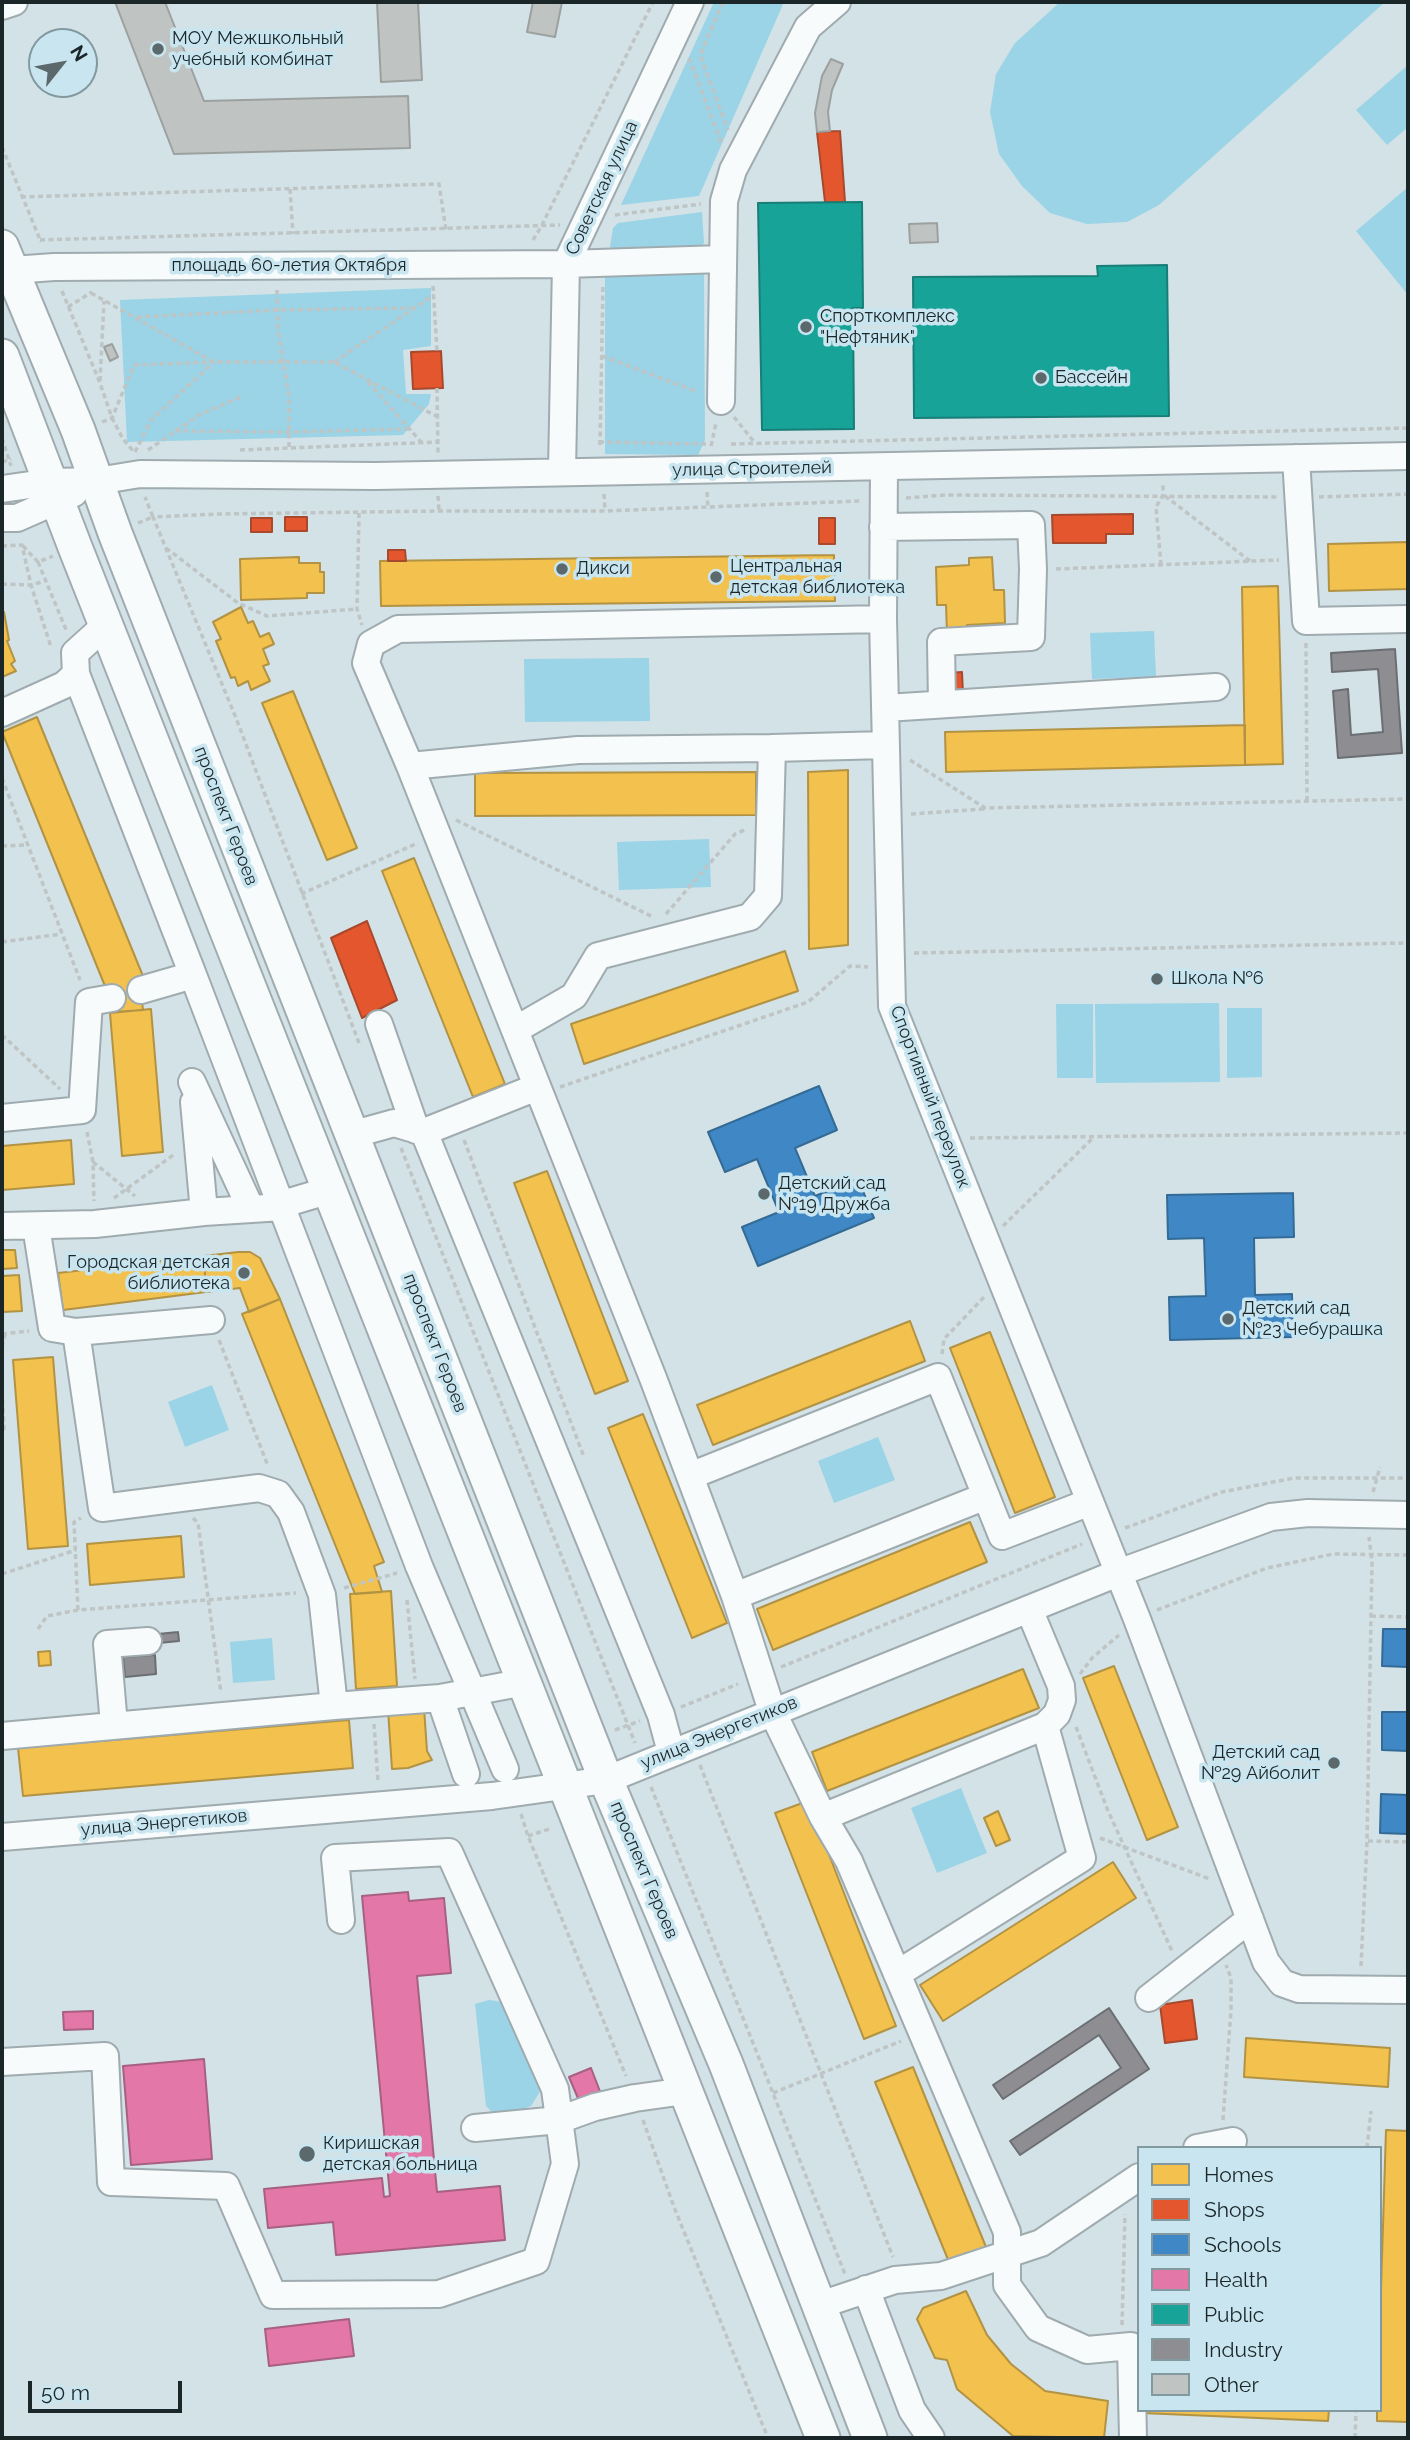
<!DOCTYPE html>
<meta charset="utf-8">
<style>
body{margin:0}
#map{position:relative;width:1410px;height:2440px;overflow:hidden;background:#d2e2e7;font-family:Raleway,sans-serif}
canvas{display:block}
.frame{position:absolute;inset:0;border:4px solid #1b2629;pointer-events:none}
.legend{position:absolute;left:1137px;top:2146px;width:245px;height:266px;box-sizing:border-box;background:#c9e6f0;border:2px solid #8399a0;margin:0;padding:9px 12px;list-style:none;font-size:21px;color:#1b2629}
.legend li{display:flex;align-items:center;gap:14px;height:35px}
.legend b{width:35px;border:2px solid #8399a0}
.north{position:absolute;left:28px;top:28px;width:70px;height:70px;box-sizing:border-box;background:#c9e6f0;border:2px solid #8399a0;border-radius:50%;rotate:59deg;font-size:19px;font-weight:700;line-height:28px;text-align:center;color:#1b2629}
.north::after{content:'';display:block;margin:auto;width:24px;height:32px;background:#5b686c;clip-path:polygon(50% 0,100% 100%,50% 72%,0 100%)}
.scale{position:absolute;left:28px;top:2381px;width:154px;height:32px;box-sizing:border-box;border:4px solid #1b2629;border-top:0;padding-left:9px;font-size:21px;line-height:24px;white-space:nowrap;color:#1b2629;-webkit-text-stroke:5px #c9e6f0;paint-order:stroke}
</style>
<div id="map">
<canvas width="1410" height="2440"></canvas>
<div class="frame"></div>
<ul class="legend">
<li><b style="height:19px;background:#f2c14e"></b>Homes</li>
<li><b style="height:19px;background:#e4572e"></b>Shops</li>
<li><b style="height:19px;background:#3f88c5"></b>Schools</li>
<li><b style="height:19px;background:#e377a8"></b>Health</li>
<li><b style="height:19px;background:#17a398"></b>Public</li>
<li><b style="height:19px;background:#8d8d92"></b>Industry</li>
<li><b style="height:19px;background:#bfc4c2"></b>Other</li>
</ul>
<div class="north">N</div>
<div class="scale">50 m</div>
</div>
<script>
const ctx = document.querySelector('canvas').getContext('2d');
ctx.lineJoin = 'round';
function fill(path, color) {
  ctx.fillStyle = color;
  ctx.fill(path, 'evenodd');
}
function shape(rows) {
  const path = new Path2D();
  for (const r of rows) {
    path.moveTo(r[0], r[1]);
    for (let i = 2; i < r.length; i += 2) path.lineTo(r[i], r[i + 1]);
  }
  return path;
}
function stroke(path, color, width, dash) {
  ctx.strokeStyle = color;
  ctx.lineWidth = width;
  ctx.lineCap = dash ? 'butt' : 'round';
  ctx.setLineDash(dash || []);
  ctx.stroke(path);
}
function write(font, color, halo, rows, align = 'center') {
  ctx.font = font + ' Raleway,sans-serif';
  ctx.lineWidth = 7;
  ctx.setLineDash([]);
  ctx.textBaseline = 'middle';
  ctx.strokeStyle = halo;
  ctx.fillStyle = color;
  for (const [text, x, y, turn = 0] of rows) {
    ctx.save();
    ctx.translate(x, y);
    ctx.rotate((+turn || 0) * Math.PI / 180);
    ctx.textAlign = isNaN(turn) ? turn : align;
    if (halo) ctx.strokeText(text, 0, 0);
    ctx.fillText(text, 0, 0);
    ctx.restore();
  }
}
const green = shape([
 [714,2,784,2,699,196,621,205],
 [1060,2,1385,2,1159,205,1127,222,1087,224,1050,213,1022,186,999,154,990,112,996,74,1015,43],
 [1408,65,1408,127,1387,145,1356,110],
 [1408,187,1408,295,1356,231],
 [702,212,704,243,701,247,616,252,610,247,613,228,618,223],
 [704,273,705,440,698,455,605,454,605,274],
 [431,288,431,346,403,350,406,394,431,394,429,404,403,435,127,442,120,300],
 [1154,631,1156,677,1092,679,1090,633],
 [649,658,650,721,525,722,524,659],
 [709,839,711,887,619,890,617,842],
 [1219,1003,1220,1082,1096,1083,1095,1004],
 [1056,1004,1093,1004,1093,1078,1057,1078],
 [1227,1008,1262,1008,1262,1077,1227,1078],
 [212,1385,229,1430,185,1447,168,1402],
 [878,1437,895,1480,834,1503,818,1461],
 [272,1638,275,1680,233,1683,230,1642],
 [961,1788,987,1853,937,1873,911,1808],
 [489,2000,503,2002,541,2090,531,2106,502,2117,494,2114,486,2106,475,2004]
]);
const homes = shape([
 [1408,542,1408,589,1329,591,1328,544,1408,542],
 [834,555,835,601,381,606,380,561,834,555],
 [299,557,299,563,320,563,320,572,324,572,324,593,307,593,307,598,241,600,240,559,299,557],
 [992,557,994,590,1004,590,1005,623,967,625,967,633,947,634,946,605,937,605,936,567,969,565,969,558,992,557],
 [1278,586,1283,764,1245,765,1242,587,1278,586],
 [241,607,248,623,253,621,260,637,269,633,274,644,263,649,269,664,263,666,270,681,251,690,248,681,238,686,235,677,231,678,216,641,221,639,213,622,241,607],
 [2,612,4,612,9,640,7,641,15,661,11,664,16,671,2,677,2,612],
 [293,691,357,848,327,860,262,703,293,691],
 [37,717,145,981,140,983,143,1010,114,1012,112,994,109,996,2,732,37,717],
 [1245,725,1245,765,946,772,945,732,1245,725],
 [848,770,848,945,809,949,808,772,848,770],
 [756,772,756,815,475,816,475,773,756,772],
 [414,858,505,1084,473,1097,382,871,414,858],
 [785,951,798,991,584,1064,571,1024,785,951],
 [151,1009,163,1152,122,1156,110,1013,151,1009],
 [71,1140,74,1184,2,1190,2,1146,71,1140],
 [547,1171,628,1381,595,1394,514,1183,547,1171],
 [2,1250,15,1250,17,1268,2,1269,2,1250],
 [238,1252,250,1252,260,1258,280,1299,249,1312,240,1288,206,1292,204,1256,238,1252],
 [204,1256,206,1292,63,1310,58,1273,204,1256],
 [19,1275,22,1311,2,1312,2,1276,19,1275],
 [280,1299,384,1562,374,1566,382,1592,355,1594,242,1314,280,1299],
 [910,1321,925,1361,713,1445,697,1405,910,1321],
 [990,1332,1055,1497,1015,1513,950,1348,990,1332],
 [53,1357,68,1546,28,1549,13,1360,53,1357],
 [643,1414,727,1623,692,1638,608,1428,643,1414],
 [970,1522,987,1562,773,1650,757,1609,970,1522],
 [181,1536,184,1577,90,1585,87,1544,181,1536],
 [391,1591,397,1686,356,1689,350,1594,391,1591],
 [50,1651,51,1665,39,1666,38,1652,50,1651],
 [1114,1666,1178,1827,1147,1840,1083,1678,1114,1666],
 [1023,1669,1039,1708,827,1791,812,1752,1023,1669],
 [424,1708,427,1751,432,1760,408,1768,392,1769,388,1710,424,1708],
 [349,1720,353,1768,23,1796,18,1748,349,1720],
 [808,1801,896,2026,864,2039,775,1813,808,1801],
 [998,1811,1010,1840,996,1846,984,1818,998,1811],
 [1113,1862,1136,1898,943,2021,920,1985,1113,1862],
 [1246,2038,1390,2048,1388,2087,1244,2077,1246,2038],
 [913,2067,986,2247,949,2262,875,2082,913,2067],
 [1386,2130,1408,2131,1408,2422,1377,2421,1377,2410,1380,2410,1380,2321,1386,2130],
 [966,2291,987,2335,1011,2364,1045,2391,1108,2401,1104,2438,1013,2436,957,2389,947,2360,935,2358,917,2319,923,2308,966,2291],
 [1142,2410,1329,2410,1328,2421,1142,2413,1142,2410]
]);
const shops = shape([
 [840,131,845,202,825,202,817,132,840,131],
 [441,351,443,388,413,389,411,352,441,351],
 [1133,514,1133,534,1106,534,1106,543,1053,543,1052,515,1133,514],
 [285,517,307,517,307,531,285,531,285,517],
 [251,518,272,518,272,532,251,532,251,518],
 [819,518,835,518,835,544,819,544,819,518],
 [388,550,405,550,406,561,388,561,388,550],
 [962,672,963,694,949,695,947,673,962,672],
 [367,921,397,1000,362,1018,331,938,367,921],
 [1192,2000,1197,2039,1165,2043,1160,2005,1192,2000]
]);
const schools = shape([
 [819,1086,837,1130,795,1148,815,1196,858,1179,874,1218,758,1266,742,1227,779,1212,757,1159,725,1172,708,1132,819,1086],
 [1293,1193,1294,1237,1254,1238,1255,1295,1292,1294,1293,1337,1170,1340,1169,1297,1206,1296,1204,1238,1168,1239,1167,1195,1293,1193],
 [1383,1629,1408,1629,1408,1667,1382,1666,1383,1629],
 [1382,1712,1408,1712,1408,1751,1382,1750,1382,1712],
 [1381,1794,1408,1795,1408,1834,1380,1833,1381,1794]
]);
const health = shape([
 [408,1892,409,1901,444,1898,451,1973,417,1976,437,2192,500,2186,505,2240,336,2255,333,2222,268,2228,264,2189,382,2178,384,2197,390,2196,362,1896,408,1892],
 [93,2011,93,2029,64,2030,63,2012,93,2011],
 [204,2059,212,2159,131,2165,123,2066,204,2059],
 [591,2068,601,2094,580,2103,569,2077,591,2068],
 [349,2319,354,2356,269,2366,265,2329,349,2319]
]);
const public = shape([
 [862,202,863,308,853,308,854,429,762,430,758,203,862,202],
 [1167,265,1169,416,914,418,913,277,1098,276,1097,266,1167,265]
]);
const industry = shape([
 [1395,649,1402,753,1338,758,1333,691,1348,689,1351,735,1383,732,1378,669,1332,672,1331,653,1395,649],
 [178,1632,179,1641,159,1643,158,1634,178,1632],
 [155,1655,156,1674,125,1677,123,1657,155,1655],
 [1109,2008,1149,2069,1020,2155,1010,2141,1121,2068,1099,2035,1003,2099,993,2085,1109,2008]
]);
const building = shape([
 [115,2,165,2,204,101,408,96,410,148,174,154,115,2],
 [377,2,418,2,422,80,381,82,377,2],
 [533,2,562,2,555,37,527,32,533,2],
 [831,59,843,64,832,90,828,112,830,131,817,132,815,113,822,76,831,59],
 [937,223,938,242,910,243,909,224,937,223],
 [112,344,118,357,110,361,104,347,112,344]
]);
const path = shape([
 [723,2,700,55,728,130],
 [689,58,721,142],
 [2,147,41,242],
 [290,189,293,234],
 [21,197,439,184,446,230],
 [615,215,701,204],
 [40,240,560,225],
 [533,240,541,227,653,2],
 [433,286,437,351],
 [277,290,278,332,289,396,289,448],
 [62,291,100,383,112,418,123,439,134,452],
 [91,293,214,362,334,362,438,417],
 [68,307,92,292],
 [137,317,277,310,413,308],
 [602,356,698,392],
 [334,362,434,295],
 [100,381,104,301],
 [368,382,421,442],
 [437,388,438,453],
 [734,417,755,443],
 [102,422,112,418,134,365,212,362],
 [175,431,289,432,409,429],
 [2,438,11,466],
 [599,442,709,444],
 [731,444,1408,428],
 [600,445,603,284],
 [711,446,716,423],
 [148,450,199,415,243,396],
 [240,450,438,442],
 [135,452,151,420,214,362],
 [2,462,11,459],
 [707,492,708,509],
 [604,494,605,511],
 [438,496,439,511],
 [1165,496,1250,561],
 [1319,497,1408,494],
 [906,498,946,495,1277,497],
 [359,513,357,609,362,625],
 [138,523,153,517,145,497],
 [2,546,22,545,31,585,51,647],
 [23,546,38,562,53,556],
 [166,548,238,603,267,616,357,609],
 [38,562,67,632],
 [1161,565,1156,507,1163,495,1163,484],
 [1056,569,1279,560],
 [2,584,31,585,45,581],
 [1306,643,1307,802],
 [910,760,985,808,1408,799],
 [2,778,80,980],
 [911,814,984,809],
 [456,820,653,917],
 [2,846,26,845],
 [301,894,418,843],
 [666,914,735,834,747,829],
 [2,942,61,934],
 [914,953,1408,943],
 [2,1035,60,1089],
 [359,1043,236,718,153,517,217,514,439,511,605,511,860,501],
 [560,1087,808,1002,850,966,868,967],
 [87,1132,93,1162,94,1201],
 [970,1138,1408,1133],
 [464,1140,584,1457],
 [401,1148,635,1743],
 [93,1162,135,1196],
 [114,1198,176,1153],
 [1003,1226,1094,1137],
 [2,1334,29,1331],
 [219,1340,268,1466],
 [2,1347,5,1334],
 [942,1354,944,1339,984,1297],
 [2,1391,4,1429,2,1435],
 [1373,1492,1380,1467],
 [193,1518,198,1523,221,1693],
 [1125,1528,1222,1492,1294,1478,1408,1478],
 [2,1574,76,1550],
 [344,1588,397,1573],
 [407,1600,415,1679],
 [78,1610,74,1522,81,1518],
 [1157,1610,1267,1568,1333,1554,1408,1555],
 [1371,1616,1408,1617],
 [38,1629,47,1616,78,1610,296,1593],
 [781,1667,1082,1544],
 [1080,1674,1092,1658,1119,1635],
 [681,1707,738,1684],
 [374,1724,378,1781],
 [1076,1727,1108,1811,1172,1951],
 [615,1730,640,1721],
 [700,1765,893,2257],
 [651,1787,845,2274],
 [521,1814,528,1836,626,2076],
 [528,1836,552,1828],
 [1100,1838,1210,1879],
 [1368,1841,1408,1842],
 [1361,1966,1367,1841,1372,1561,1369,1537],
 [773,2093,901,2041],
 [643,2120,674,2207,768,2438],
 [1223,2120,1231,2010,1231,1978,1226,1965],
 [1367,2148,1371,2111],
 [1122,2325,1125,2214],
 [1355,2438,1356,2410]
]);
const minor = shape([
 [2,6,14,2],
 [12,270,54,267,566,264,722,259],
 [721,401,724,201,733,170,808,27,837,2],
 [1296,458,1306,621,1408,619],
 [884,467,883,619,892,1006,1137,1619,1266,1962,1282,1983,1299,1989,1408,1990],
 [562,471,566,264,690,2],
 [2,489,51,482,97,481,140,474,375,476,1408,456],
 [2,518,17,518,74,493],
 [883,527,1031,525,1033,569,1031,637,941,642,942,704],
 [883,619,398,629,371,644,366,663,410,766,653,1378,735,1596,772,1711,823,1817,849,1861,1007,2232,1007,2285,1038,2328,1087,2350,1131,2346,1133,2438],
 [76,674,193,975,141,990],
 [886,708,1216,687],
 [2,713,64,685,76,674,75,653,107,624],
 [410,766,578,750,772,748],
 [193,975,419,1566,505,1769],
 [379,1024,416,1130],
 [515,1030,574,996,598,956,750,917,768,896,772,748,886,745],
 [192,1082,251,1209],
 [194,1102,204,1212],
 [2,1118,82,1110,89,1002,112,998],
 [424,1132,661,1715,671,1752],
 [351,1135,394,1123,424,1132,537,1087],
 [2,1226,95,1224,204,1212,283,1207,293,1201,330,1190],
 [36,1226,52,1328,76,1332,211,1320],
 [690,1476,938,1377,986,1496,735,1596],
 [986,1496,1002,1536,1090,1502],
 [440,1698,466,1774],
 [334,1706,440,1698,525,1682],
 [114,1725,107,1644,148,1641],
 [2,1736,334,1706,322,1595,291,1512,278,1494,259,1488,102,1508,76,1332],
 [823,1817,1045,1726,1057,1714,1062,1700,1061,1686,1029,1609],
 [2,1837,492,1796,606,1780,1118,1573,1271,1517,1308,1513,1408,1515],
 [897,1974,1082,1858,1045,1726],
 [1149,1998,1250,1919],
 [2,2062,105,2056,111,2182,226,2186,273,2295,439,2294,536,2261,565,2164,555,2089,449,1852,335,1858,341,1920],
 [475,2128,559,2120,595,2107,635,2098,685,2091],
 [1197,2148,1233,2141],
 [866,2289,912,2410,931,2438],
 [817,2306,895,2280,941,2276,1041,2243,1139,2177]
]);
const major = shape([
 [2,247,78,430,115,533,606,1780,726,2064,870,2438],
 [2,356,75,547,823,2438]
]);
const markers = [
 [158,49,7,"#5b686c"],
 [806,327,7,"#5b686c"],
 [1041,378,7,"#5b686c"],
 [562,569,7,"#5b686c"],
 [716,577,7,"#5b686c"],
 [1157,979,7,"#5b686c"],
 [764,1194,7,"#5b686c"],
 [244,1273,7,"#5b686c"],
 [1228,1319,7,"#5b686c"],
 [1334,1763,7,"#5b686c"],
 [307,2154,9,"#5b686c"]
];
const poiNames = [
 ["МОУ Межшкольный",172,39],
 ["учебный комбинат",172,60],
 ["Спорткомплекс",820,317],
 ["\"Нефтяник\"",820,338],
 ["Бассейн",1055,378],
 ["Центральная",730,567],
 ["детская библиотека",730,588],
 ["Дикси",576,569],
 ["Школа №6",1171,979],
 ["Детский сад",778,1184],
 ["№19 Дружба",778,1205],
 ["Городская детская",230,1263,"right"],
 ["библиотека",230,1284,"right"],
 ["Детский сад",1242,1309],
 ["№23 Чебурашка",1242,1330],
 ["Детский сад",1320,1753,"right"],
 ["№29 Айболит",1320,1774,"right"],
 ["Киришская",323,2144],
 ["детская больница",323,2165]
];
const streetNames = [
 ["Советская улица",602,188,-65],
 ["площадь 60-летия Октября",289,266],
 ["улица Строителей",752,469,-1],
 ["проспект Героев",226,816,69],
 ["Спортивный переулок",930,1097,69],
 ["проспект Героев",435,1343,69],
 ["улица Энергетиков",719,1733,-22],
 ["улица Энергетиков",164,1823,-5],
 ["проспект Героев",644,1870,67]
];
fill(green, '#9ad4e6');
fill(homes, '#f2c14e');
stroke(homes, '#b29243', 2);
fill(shops, '#e4572e');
stroke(shops, '#a8482c', 2);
fill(schools, '#3f88c5');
stroke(schools, '#346b96', 2);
fill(health, '#e377a8');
stroke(health, '#a75f82', 2);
fill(public, '#17a398');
stroke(public, '#187e77', 2);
fill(industry, '#8d8d92');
stroke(industry, '#6b6e72', 2);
fill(building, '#bfc4c2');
stroke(building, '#9ca1a0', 2);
stroke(minor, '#9fabaf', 30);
stroke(major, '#9fabaf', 37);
stroke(path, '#bfc4c4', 3.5, [5, 3.5]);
stroke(minor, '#f8fbfb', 26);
stroke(major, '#f8fbfb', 33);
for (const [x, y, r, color] of markers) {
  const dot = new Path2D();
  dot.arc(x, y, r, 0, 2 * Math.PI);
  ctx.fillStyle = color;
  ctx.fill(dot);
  stroke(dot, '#c9e6f0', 2.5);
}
write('18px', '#1b2629', '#c9e6f0', poiNames, 'left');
write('18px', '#1b2629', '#c9e6f0', streetNames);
</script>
